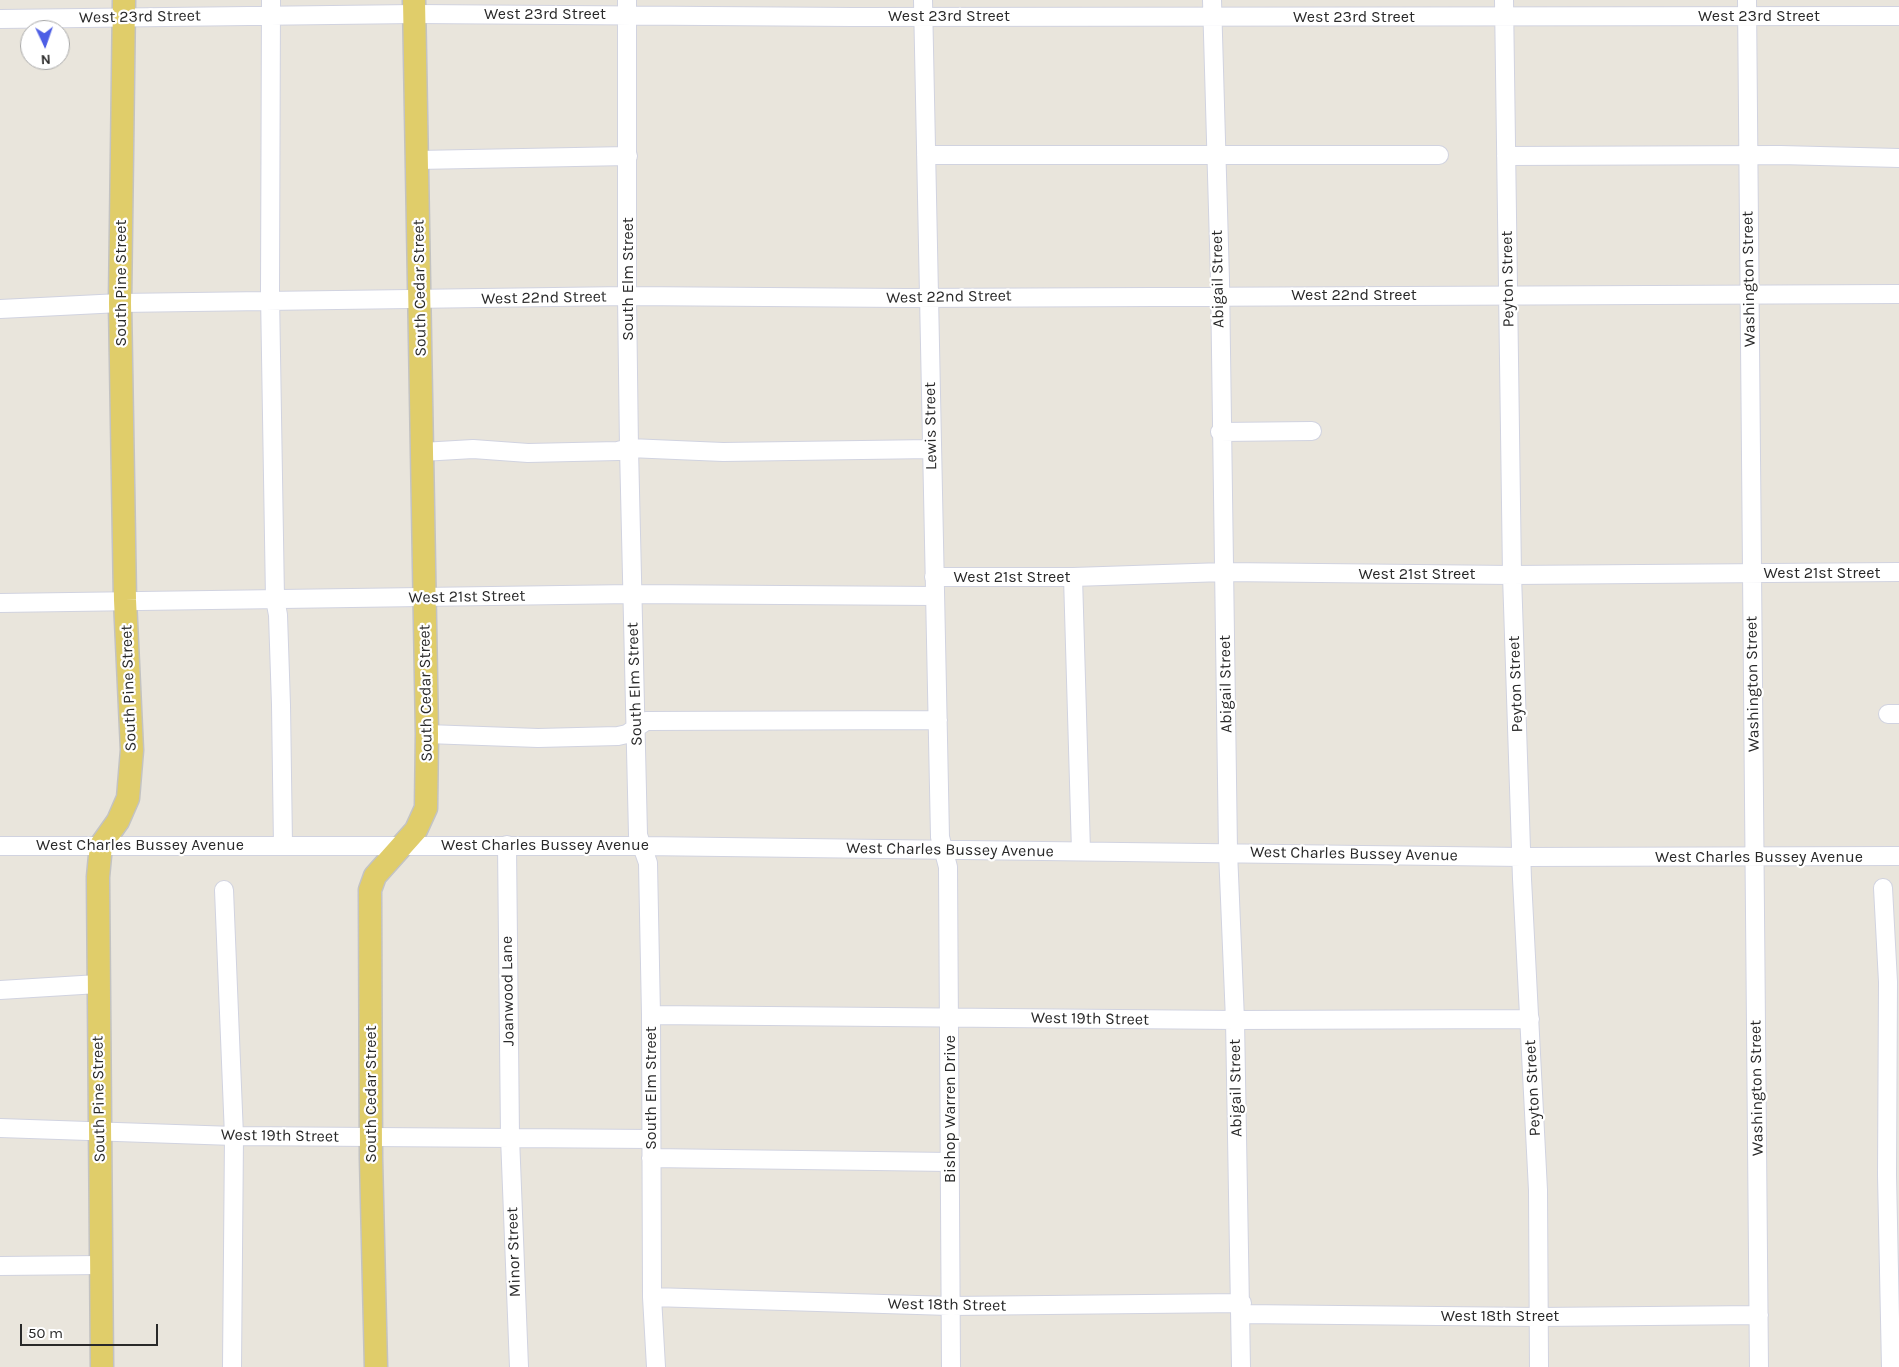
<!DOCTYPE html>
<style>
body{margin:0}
#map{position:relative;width:1899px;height:1367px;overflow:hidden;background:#e9e5dc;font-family:Karla,sans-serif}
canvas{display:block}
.north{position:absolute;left:20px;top:20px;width:50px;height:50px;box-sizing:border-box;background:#fff;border:1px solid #a9a9a9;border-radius:50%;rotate:177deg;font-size:14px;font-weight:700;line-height:20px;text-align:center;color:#292929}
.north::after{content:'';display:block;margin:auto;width:18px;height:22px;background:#4d5ee5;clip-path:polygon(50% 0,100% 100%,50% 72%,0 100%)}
.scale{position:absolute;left:20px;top:1324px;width:138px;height:22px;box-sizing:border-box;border:2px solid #292929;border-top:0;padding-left:6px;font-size:15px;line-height:18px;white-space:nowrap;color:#292929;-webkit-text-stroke:4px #fff;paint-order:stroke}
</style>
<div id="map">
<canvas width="1899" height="1367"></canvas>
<div class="north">N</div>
<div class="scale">50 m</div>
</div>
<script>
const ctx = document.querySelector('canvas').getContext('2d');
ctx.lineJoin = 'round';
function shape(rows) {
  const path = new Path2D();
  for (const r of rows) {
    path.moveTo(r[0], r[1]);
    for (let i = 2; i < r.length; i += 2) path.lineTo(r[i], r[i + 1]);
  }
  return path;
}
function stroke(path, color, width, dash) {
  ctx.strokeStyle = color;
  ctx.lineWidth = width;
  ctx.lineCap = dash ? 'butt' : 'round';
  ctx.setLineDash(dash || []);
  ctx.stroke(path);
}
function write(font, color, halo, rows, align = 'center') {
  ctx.font = font + ' Karla,sans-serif';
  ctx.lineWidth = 4.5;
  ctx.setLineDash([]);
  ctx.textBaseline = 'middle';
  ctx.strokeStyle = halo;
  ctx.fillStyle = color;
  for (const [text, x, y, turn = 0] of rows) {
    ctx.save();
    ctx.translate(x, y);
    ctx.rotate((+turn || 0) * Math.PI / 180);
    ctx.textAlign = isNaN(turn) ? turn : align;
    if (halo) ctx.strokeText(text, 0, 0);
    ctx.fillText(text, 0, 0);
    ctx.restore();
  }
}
const minor = shape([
 [271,0,270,294,275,599,278,615,281,705,283,845],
 [627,0,627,296,629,448,638,835,648,863,651,1015,652,1297,656,1367],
 [923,0,940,837,948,867,951,1367],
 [1212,0,1220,280,1228,851,1235,1020,1241,1367],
 [1504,0,1512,575,1522,879,1538,1190,1539,1367],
 [1747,0,1759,1367],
 [0,19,415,14,853,17,1899,16],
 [926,155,1439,155],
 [1506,156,1780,155,1899,158],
 [417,160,628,156],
 [0,309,120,303,627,296,906,298,1899,294],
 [1220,432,1312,431],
 [422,452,473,449,528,453,618,451,629,448,723,452,931,449],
 [934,577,1073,577,1224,572,1512,575,1899,572],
 [1073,577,1081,851],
 [0,603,632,594,934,596],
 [1888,714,1899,714],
 [427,734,538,738,618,736,627,734,646,721,938,720],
 [507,845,510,1137,519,1367],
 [0,846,643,846,1522,857,1899,856],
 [1883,888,1888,982,1887,1175,1891,1367],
 [224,890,234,1136,232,1367],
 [0,990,98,984],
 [651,1015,1235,1020,1530,1019],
 [0,1128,234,1136,651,1139],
 [651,1158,950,1162],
 [0,1266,101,1265],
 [652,1297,950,1306,1242,1303],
 [1241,1314,1538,1317,1759,1315]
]);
const major = shape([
 [102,1367,98,877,101,845,118,821,128,798,132,750,125,600,120,303,124,0],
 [376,1367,371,1158,370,890,375,876,416,830,426,808,427,734,414,0]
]);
const streetNames = [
 ["West 23rd Street",545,14],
 ["West 23rd Street",949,16],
 ["West 23rd Street",1759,16],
 ["West 23rd Street",140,17,-1],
 ["West 23rd Street",1354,17],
 ["South Elm Street",628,279,-90],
 ["Abigail Street",1218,279,-91],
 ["Peyton Street",1508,279,-91],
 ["Washington Street",1749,279,-91],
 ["South Pine Street",121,283,-90],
 ["South Cedar Street",420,288,-91],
 ["West 22nd Street",1354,295],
 ["West 22nd Street",949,297,-1],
 ["West 22nd Street",544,298,-1],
 ["Lewis Street",931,426,-91],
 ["West 21st Street",1822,573],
 ["West 21st Street",1417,574],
 ["West 21st Street",1012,577],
 ["West 21st Street",467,597,-1],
 ["South Elm Street",635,684,-92],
 ["Abigail Street",1226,684,-91],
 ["Peyton Street",1516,684,-92],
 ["Washington Street",1753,684,-91],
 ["South Pine Street",129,688,-92],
 ["South Cedar Street",426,693,-91],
 ["West Charles Bussey Avenue",140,845],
 ["West Charles Bussey Avenue",545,845],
 ["West Charles Bussey Avenue",950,850,1],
 ["West Charles Bussey Avenue",1354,854,1],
 ["West Charles Bussey Avenue",1759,857],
 ["Joanwood Lane",508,991,-91],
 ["West 19th Street",1090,1019,1],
 ["South Elm Street",651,1088,-90],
 ["Abigail Street",1236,1088,-91],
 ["Peyton Street",1533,1088,-93],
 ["Washington Street",1757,1088,-91],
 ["South Cedar Street",371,1094,-90],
 ["South Pine Street",99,1099,-91],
 ["Bishop Warren Drive",950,1109,-90],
 ["West 19th Street",280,1136,1],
 ["Minor Street",514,1252,-92],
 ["West 18th Street",947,1305,1],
 ["West 18th Street",1500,1316]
];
stroke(minor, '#d1d3e0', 20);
stroke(major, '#c3c3c3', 25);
stroke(minor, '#fff', 18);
stroke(major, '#e0cd6a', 22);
write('16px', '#292929', '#fff', streetNames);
</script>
